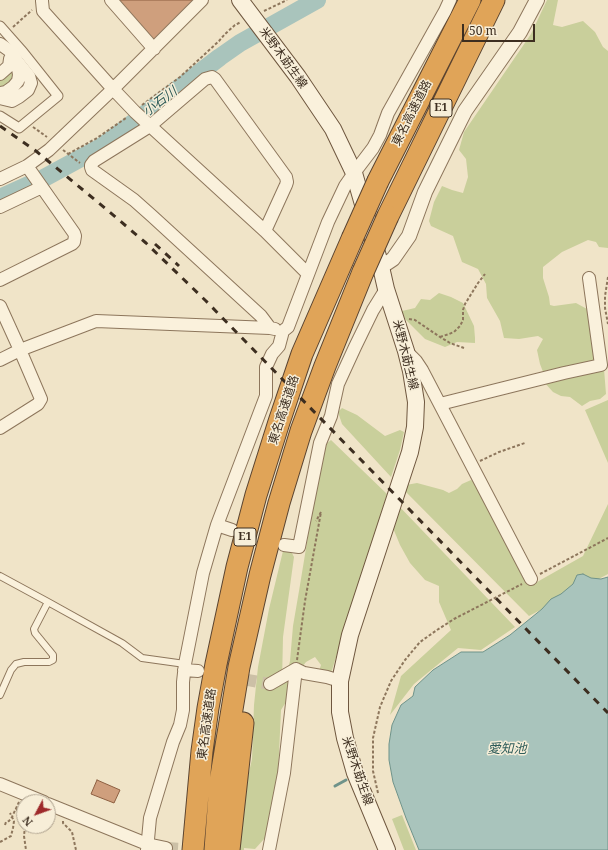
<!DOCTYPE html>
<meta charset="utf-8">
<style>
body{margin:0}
#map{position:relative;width:608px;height:850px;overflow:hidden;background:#f0e4c8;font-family:"Noto Serif",serif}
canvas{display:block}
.north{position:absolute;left:16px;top:794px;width:40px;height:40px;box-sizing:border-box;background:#f7eed8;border:1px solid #ada18e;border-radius:50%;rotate:229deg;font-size:11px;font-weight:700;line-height:16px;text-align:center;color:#3d2e20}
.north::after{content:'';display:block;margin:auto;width:14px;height:18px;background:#9e2a2b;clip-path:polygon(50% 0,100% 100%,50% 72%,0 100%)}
.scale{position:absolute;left:462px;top:24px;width:73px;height:18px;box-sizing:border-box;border:2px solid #3d2e20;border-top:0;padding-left:5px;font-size:12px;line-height:14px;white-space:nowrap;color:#3d2e20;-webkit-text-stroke:3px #f7eed8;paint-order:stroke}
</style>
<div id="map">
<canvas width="608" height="850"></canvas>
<div class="north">N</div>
<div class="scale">50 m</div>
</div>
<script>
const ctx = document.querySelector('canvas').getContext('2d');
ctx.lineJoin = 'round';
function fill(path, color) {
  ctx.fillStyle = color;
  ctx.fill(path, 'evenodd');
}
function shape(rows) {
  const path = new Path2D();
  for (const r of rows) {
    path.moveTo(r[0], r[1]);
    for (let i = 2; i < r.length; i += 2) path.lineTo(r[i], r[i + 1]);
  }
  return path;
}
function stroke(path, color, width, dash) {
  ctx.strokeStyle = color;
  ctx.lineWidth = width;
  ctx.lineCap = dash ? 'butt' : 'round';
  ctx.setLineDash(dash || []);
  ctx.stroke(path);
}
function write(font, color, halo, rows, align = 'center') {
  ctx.font = font + ' "Noto Serif","Noto Sans JP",serif';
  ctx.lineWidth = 3;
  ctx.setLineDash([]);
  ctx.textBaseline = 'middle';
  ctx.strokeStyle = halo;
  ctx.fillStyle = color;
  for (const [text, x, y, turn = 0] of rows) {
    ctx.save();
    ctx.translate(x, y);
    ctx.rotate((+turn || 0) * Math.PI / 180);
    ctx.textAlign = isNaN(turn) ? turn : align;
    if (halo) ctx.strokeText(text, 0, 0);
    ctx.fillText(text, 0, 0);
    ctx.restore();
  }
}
const green = shape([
 [547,0,558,0,553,25,562,27,583,21,595,32,603,47,608,51,608,248,599,247,596,242,588,240,562,252,543,267,543,278,549,297,550,305,554,306,576,303,587,309,597,358,593,365,545,377,540,364,537,350,543,339,538,336,519,339,504,338,500,321,487,298,486,284,478,269,462,262,453,236,431,226,429,221,434,202,442,186,452,190,463,193,468,177,466,159,459,150,464,132,531,34],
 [12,70,13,79,11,83,0,88,0,79],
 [439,293,451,297,463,303,474,326,475,338,475,343,457,342,445,347,425,339,405,319,402,311,415,308,421,299,430,300],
 [604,369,606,394,600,399,590,401,582,406,570,397,561,396,553,392,543,381],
 [608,400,608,463,585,410],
 [342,408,357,415,385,436,400,430,404,432,400,450,391,477,342,424,338,412],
 [331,440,387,494,332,670,326,682,316,680,321,665,315,657,306,662,291,681,289,697,281,710,278,776,265,838,255,849,244,848,244,850,239,850,242,803,252,759,254,705,258,667,269,609,283,551,291,551,294,557,283,637,282,682,286,677,290,661,293,626,299,591,310,524,325,445],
 [471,480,475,482,530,586,583,556,608,504,608,574,529,616,402,488,406,485,417,483,443,490,449,493,457,489,462,484],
 [396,503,515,627,481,650,458,648,414,684,390,715,401,676,451,630,439,602,439,586,425,580,410,563,400,545,393,528],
 [402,815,416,850,404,850,392,819]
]);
const water = shape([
 [583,574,591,578,601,579,608,577,608,850,419,850,406,818,393,782,389,760,389,744,392,725,401,705,413,696,415,687,433,670,461,652,483,652,510,635,542,609,551,599,561,594,573,584,577,575,583,574]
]);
const stream = shape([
 [335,786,346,780]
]);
const river = shape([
 [0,198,44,178,101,147,153,108,220,57,240,43,317,0]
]);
const building = shape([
 [117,0,199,0,154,45,117,0],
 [97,780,120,790,114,803,91,794,97,780]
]);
const minorTunnel = shape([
 [209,673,270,684],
 [166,848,196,850]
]);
const path = shape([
 [264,11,287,0],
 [13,27,32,10],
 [142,105,180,77,219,41,225,34,235,25,241,22],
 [33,127,47,137],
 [63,150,80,163],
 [68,154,97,138,126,118],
 [608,277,605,296,605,308,608,324],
 [409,319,415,320,440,337,450,343,464,348],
 [440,337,449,334,454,332,460,326,463,320,463,310,465,304,478,283,485,274],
 [480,461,499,452,525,443],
 [540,574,608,538],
 [297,660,305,601,321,512,316,521],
 [378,793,373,771,373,738,380,707,391,681,405,660,420,642,437,630,454,619,522,584],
 [16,809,21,813,24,822],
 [63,821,63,823,72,832,76,850],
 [5,825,6,822,9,821,12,817,19,802],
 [25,826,24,836,26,850],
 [0,842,11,836,13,828,14,821,10,813]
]);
const service = shape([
 [0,576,48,602,122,643,142,658,185,664],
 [0,695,11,670,16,664,24,662,49,662,53,660,53,655,35,633,34,629,48,602]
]);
const pedestrian = shape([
 [0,26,23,52,58,96,19,128,0,116]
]);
const minor = shape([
 [42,0,42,1,43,11,113,89,135,112,265,231,308,274],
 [111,0,154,49],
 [0,44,13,53,17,61,29,76,31,83,28,90,19,97,12,101,0,98],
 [0,74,9,66,10,59,13,53],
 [0,93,6,92,13,87,18,81,19,75,17,61],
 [0,179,27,166,49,150,113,89,202,0],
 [0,207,42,187],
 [265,231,286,185,287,182,286,177,215,79,212,77,205,79,150,126,94,161,91,165,91,167,92,170,134,200,152,216,261,316,270,328],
 [0,280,72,244,74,242,75,236,74,233,27,166],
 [0,306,20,350,41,399,38,404,0,428],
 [407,352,416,361,422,370,531,579],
 [0,360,20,350,96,321,270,328,275,329],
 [440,404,564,373,601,365,589,278],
 [217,525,232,530],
 [284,545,299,547,320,443,331,416,338,384,355,347,373,310,386,289],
 [296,669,304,673,327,677,340,681],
 [184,670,198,671],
 [270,684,296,669],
 [0,784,44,802],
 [48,804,147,844,166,848],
 [147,850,150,818,173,742,180,725,183,710,183,682,185,664,203,573,217,525,266,396,266,367,272,354,279,346,283,331,288,327,328,222,345,186,354,173,373,148,380,135,388,113,445,11,450,0],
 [269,850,284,773,296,669]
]);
const tertiary = shape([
 [381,267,393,259,409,236,425,192,460,121,465,111,520,32,537,0]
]);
const secondary = shape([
 [240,0,298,77,333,129,354,173,381,267,386,289,406,351,411,371,416,402,415,427,410,452,350,635,340,681,340,712,345,738,355,773,387,850]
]);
const motorway = shape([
 [378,181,470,0],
 [388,216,494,0],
 [193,850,202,751,208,708,216,664,237,567,256,495,279,422,302,354,352,239],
 [215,850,220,782,239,667,260,575,279,503,301,431,325,366,363,272],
 [229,850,243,723]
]);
const rail = shape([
 [0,126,36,151,106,209,146,243,206,301,608,713],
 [155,244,179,266]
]);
const motorwayBridge = shape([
 [352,239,378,181],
 [363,272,388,216]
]);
const shields = [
 [441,108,22],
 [245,537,22]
];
const shieldNames = [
 ["E1",441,108],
 ["E1",245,537]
];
const streetNames = [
 ["米野木莇生線",283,58,54],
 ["東名高速道路",412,113,-63],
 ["米野木莇生線",405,355,76],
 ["東名高速道路",284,410,-72],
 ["東名高速道路",207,724,-82],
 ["米野木莇生線",357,771,71]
];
const waterNames = [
 ["小石川",160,102,-37],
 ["愛知池",507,749]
];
fill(green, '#c9cf9b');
fill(water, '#a9c4bc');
stroke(water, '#6f938a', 1);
stroke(stream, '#6f938a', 3);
stroke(river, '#a9c4bc', 18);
fill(building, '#cf9f7d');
stroke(building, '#8d5f41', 1);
stroke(minorTunnel, '#ccc0a6', 12, [12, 6]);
stroke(service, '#8d765c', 8);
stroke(pedestrian, '#8d765c', 11);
stroke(minor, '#8d765c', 14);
stroke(tertiary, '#8d765c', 16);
stroke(secondary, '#6f573f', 18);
stroke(motorway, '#5b4430', 23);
stroke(path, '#8d765c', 2, [3, 2]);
stroke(service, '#faf1dc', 6);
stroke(pedestrian, '#faf1dc', 9);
stroke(minor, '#faf1dc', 12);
stroke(tertiary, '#faf1dc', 14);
stroke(secondary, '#faf1dc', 16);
stroke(motorway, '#e0a458', 21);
stroke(rail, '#3d2e20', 3, [7, 7]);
stroke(motorwayBridge, '#5b4430', 23, []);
stroke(motorwayBridge, '#e0a458', 21);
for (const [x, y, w] of shields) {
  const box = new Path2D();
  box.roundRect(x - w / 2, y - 9, w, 18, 3);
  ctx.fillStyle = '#f7eed8';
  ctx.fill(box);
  stroke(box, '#3d2e20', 1);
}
write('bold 11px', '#3d2e20', null, shieldNames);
write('12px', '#3d2e20', '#f7eed8', streetNames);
write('italic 13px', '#2f5d5a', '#f7eed8', waterNames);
</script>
